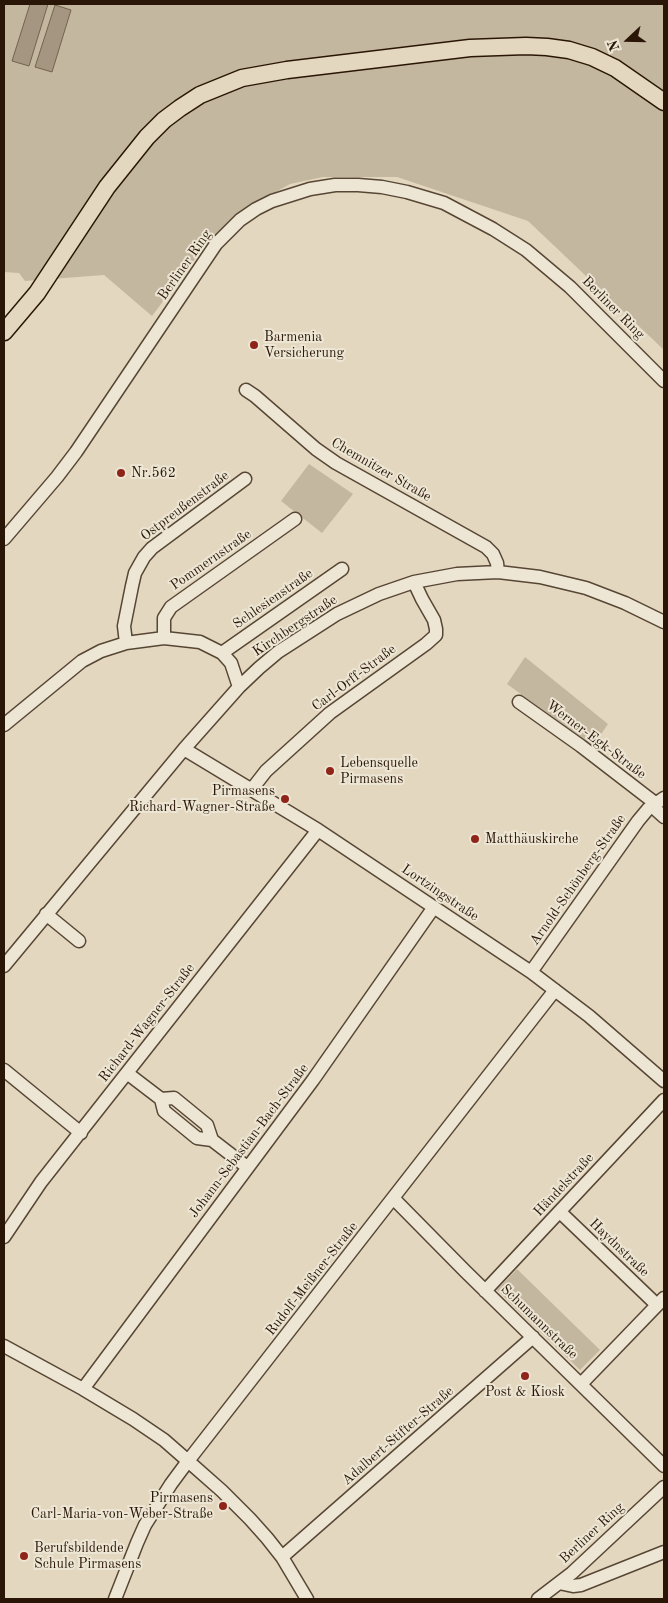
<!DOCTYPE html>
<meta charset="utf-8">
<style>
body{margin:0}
#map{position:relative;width:668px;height:1603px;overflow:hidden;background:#e3d8bf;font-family:"Old Standard TT",serif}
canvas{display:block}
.frame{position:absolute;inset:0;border:5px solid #2a1606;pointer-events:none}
.north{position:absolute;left:603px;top:15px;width:50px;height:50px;-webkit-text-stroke:4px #ede6d5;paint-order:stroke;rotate:249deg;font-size:14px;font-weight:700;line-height:20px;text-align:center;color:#2a1606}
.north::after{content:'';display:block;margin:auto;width:18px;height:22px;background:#2a1606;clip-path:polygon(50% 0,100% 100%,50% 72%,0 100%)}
</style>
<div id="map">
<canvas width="668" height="1603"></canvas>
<div class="frame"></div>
<div class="north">N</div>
</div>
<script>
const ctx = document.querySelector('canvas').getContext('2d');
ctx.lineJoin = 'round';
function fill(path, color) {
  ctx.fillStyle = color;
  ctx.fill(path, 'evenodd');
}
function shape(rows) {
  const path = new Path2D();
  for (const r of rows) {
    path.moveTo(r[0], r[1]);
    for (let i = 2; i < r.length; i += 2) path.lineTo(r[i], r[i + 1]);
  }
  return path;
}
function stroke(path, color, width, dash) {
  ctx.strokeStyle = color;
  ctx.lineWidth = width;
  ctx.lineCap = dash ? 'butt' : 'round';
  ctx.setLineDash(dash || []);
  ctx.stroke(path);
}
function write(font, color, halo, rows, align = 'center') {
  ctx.font = font + ' "Old Standard TT",serif';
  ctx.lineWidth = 4;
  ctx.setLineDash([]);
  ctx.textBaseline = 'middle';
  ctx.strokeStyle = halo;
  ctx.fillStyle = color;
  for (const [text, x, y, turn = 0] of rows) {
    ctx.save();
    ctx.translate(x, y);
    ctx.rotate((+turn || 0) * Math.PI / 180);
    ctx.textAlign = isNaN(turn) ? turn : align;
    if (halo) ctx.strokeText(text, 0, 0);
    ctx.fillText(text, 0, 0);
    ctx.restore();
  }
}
const green = shape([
 [4,4,664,4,664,350,528,221,397,177,323,177,290,184,260,201,232,221,207,243,152,316,104,275,25,281,19,273,4,272],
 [309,464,353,494,322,533,281,501],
 [525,657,608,724,593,746,507,684],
 [517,1269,600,1350,580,1370,497,1290]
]);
const water = shape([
 [30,4,48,4,29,66,12,61,30,4],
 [55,5,71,10,52,72,35,67,55,5]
]);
const minor = shape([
 [246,390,255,396,316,449,336,463,486,547,493,554,497,563,498,572],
 [4,539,57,477,76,452,216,244,240,220,256,209,272,201,310,189,335,185,358,185,382,187,407,192,444,203,493,229,526,250,570,287,664,381],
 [164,638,164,618,171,607,295,519],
 [126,643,124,626,132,586,135,573,144,557,152,548,245,479],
 [222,653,342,569],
 [519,702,581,746,655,803],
 [4,725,82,661,101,651,126,643,164,638,200,642,222,653,231,663,239,687],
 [184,749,318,830,531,972,589,1016,664,1081],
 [252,789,266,771,330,713,426,644,436,635,436,629,434,620,422,599,414,582],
 [652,806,664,817],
 [46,914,79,941],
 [4,966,184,749,239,687,259,668,278,652,337,614,379,594,414,582,457,574,498,572,540,577,586,588,625,603,664,622],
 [531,972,638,821,648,809,664,798],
 [4,1070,81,1133],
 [127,1073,161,1099,164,1111,197,1138,212,1140,247,1167],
 [161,1099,174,1098,207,1125,212,1140],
 [394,1199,465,1271,664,1466],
 [560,1212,657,1305],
 [4,1237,41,1182,318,830],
 [485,1291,664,1100],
 [4,1346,83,1389,133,1419,164,1440,188,1461,222,1491,250,1519,267,1538,282,1557,307,1599],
 [581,1384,664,1298],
 [83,1389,313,1080,434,907],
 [282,1557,533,1337],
 [559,1583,573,1586,581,1585,664,1552],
 [115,1599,137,1543,145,1525,171,1484,188,1461,555,990],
 [538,1599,572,1573,664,1487]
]);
const major = shape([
 [4,332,37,293,107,187,147,137,164,120,180,108,200,95,242,78,287,70,470,48,526,46,547,47,569,50,592,57,615,68,664,102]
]);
const markers = [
 [254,345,5,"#8f2418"],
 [121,473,5,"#8f2418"],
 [330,771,5,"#8f2418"],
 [285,799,5,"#8f2418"],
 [475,839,5,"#8f2418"],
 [525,1376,5,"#8f2418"],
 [223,1506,5,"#8f2418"],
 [24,1556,5,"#8f2418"]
];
const streetNames = [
 ["Berliner Ring",185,265,-55],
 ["Berliner Ring",613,308,45],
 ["Chemnitzer Straße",381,470,30],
 ["Ostpreußenstraße",185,506,-37],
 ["Pommernstraße",211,560,-35],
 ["Schlesienstraße",273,599,-35],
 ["Kirchbergstraße",295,626,-34],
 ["Carl-Orff-Straße",354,678,-37],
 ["Werner-Egk-Straße",596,740,37],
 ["Arnold-Schönberg-Straße",578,880,-55],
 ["Lortzingstraße",440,893,34],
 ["Richard-Wagner-Straße",147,1023,-52],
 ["Johann-Sebastian-Bach-Straße",249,1141,-53],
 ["Händelstraße",564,1185,-47],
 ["Haydnstraße",619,1248,44],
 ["Rudolf-Meißner-Straße",312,1279,-52],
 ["Schumannstraße",539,1322,44],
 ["Adalbert-Stifter-Straße",398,1436,-41],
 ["Berliner Ring",592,1533,-43]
];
const poiNames = [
 ["Barmenia",264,337],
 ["Versicherung",264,353],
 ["Nr.562",131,473],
 ["Lebensquelle",340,763],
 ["Pirmasens",340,779],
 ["Pirmasens",275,791,"right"],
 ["Richard-Wagner-Straße",275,807,"right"],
 ["Matthäuskirche",485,839],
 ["Post & Kiosk",525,1392,"center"],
 ["Pirmasens",213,1498,"right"],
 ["Carl-Maria-von-Weber-Straße",213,1514,"right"],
 ["Berufsbildende",34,1548],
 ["Schule Pirmasens",34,1564]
];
fill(green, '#c4b7a0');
fill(water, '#a49680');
stroke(water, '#73634f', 1);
stroke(minor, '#584634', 15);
stroke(major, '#2a1606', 19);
stroke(minor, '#ede6d5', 12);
stroke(major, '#e3d8bf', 16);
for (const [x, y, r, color] of markers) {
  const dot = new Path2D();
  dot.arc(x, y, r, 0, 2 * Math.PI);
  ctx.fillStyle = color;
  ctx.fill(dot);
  stroke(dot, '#ede6d5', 2);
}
write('14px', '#2a1606', '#ede6d5', streetNames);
write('14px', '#2a1606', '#ede6d5', poiNames, 'left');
</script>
